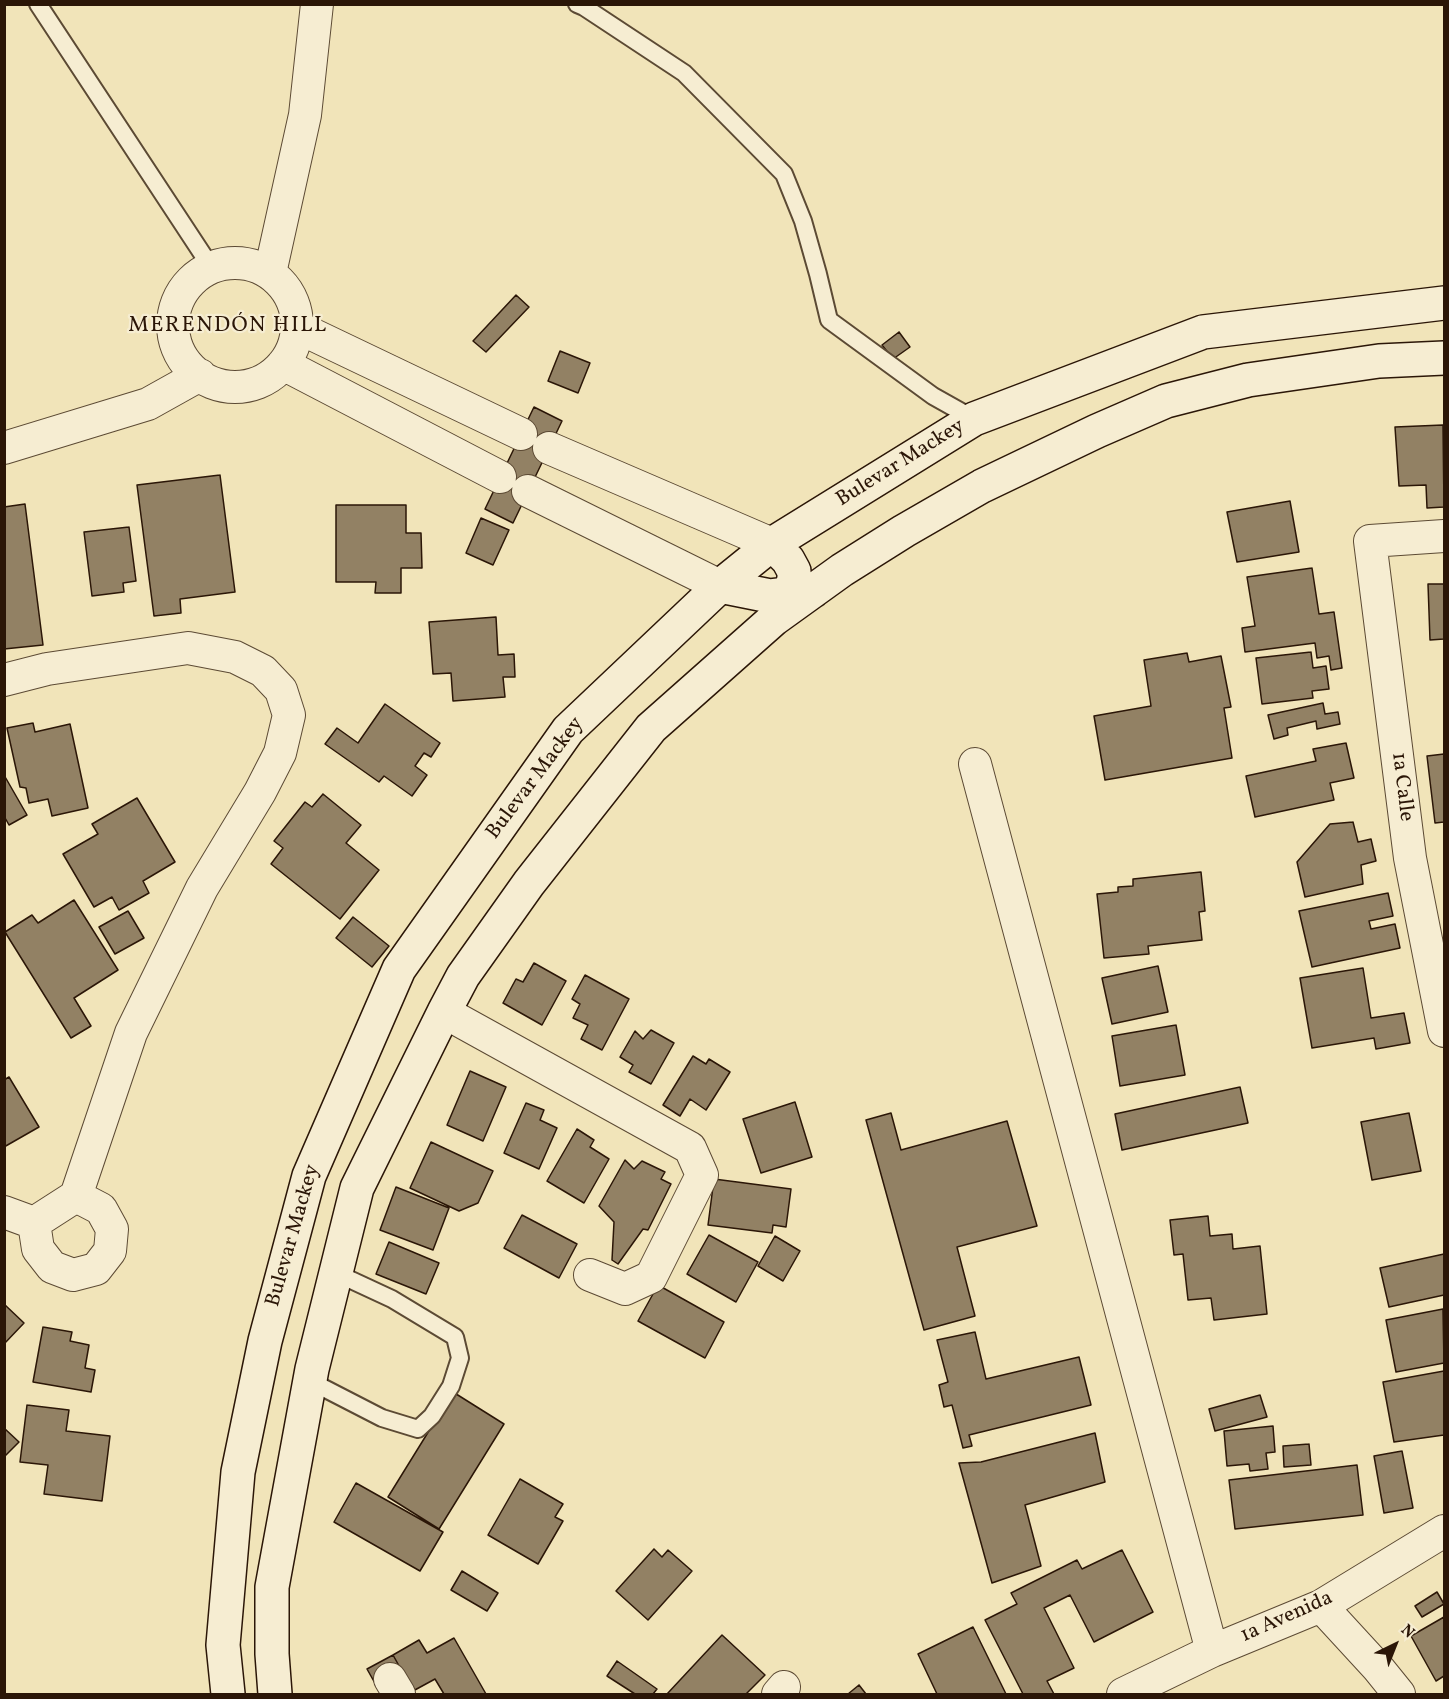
<!DOCTYPE html>
<meta charset="utf-8">
<style>
body{margin:0}
#map{position:relative;width:1449px;height:1699px;overflow:hidden;background:#f1e4b9;font-family:Vollkorn,serif}
canvas{display:block}
.frame{position:absolute;inset:0;border:6px solid #2b1607;pointer-events:none}
.north{position:absolute;left:1365px;top:1615px;width:60px;height:60px;-webkit-text-stroke:4px #f6edd2;paint-order:stroke;rotate:43deg;font-size:16px;font-weight:700;line-height:24px;text-align:center;color:#2b1607}
.north::after{content:'';display:block;margin:auto;width:21px;height:27px;background:#2b1607;clip-path:polygon(50% 0,100% 100%,50% 72%,0 100%)}
</style>
<div id="map">
<canvas width="1449" height="1699"></canvas>
<div class="frame"></div>
<div class="north">N</div>
</div>
<script>
const ctx = document.querySelector('canvas').getContext('2d');
ctx.lineJoin = 'round';
function fill(path, color) {
  ctx.fillStyle = color;
  ctx.fill(path, 'evenodd');
}
function shape(rows) {
  const path = new Path2D();
  for (const r of rows) {
    if (r.length === 3) {
      path.moveTo(r[0] + r[2], r[1]);
      path.arc(r[0], r[1], r[2], 0, 2 * Math.PI);
      continue;
    }
    path.moveTo(r[0], r[1]);
    for (let i = 2; i < r.length; i += 2) path.lineTo(r[i], r[i + 1]);
  }
  return path;
}
function stroke(path, color, width, dash) {
  ctx.strokeStyle = color;
  ctx.lineWidth = width;
  ctx.lineCap = dash ? 'butt' : 'round';
  ctx.setLineDash(dash || []);
  ctx.stroke(path);
}
function write(font, color, halo, rows, align = 'center') {
  ctx.font = font + ' Vollkorn,serif';
  ctx.lineWidth = 4.5;
  ctx.setLineDash([]);
  ctx.textBaseline = 'middle';
  ctx.strokeStyle = halo;
  ctx.fillStyle = color;
  for (const [text, x, y, turn = 0] of rows) {
    ctx.save();
    ctx.translate(x, y);
    ctx.rotate((+turn || 0) * Math.PI / 180);
    ctx.textAlign = isNaN(turn) ? turn : align;
    if (halo) ctx.strokeText(text, 0, 0);
    ctx.fillText(text, 0, 0);
    ctx.restore();
  }
}
const building = shape([
 [516,295,529,307,486,352,473,341,516,295],
 [899,332,910,347,893,359,882,345,899,332],
 [560,351,590,363,578,393,548,381,560,351],
 [534,407,562,421,513,523,485,509,534,407],
 [1443,425,1444,507,1427,508,1426,485,1399,486,1395,427,1443,425],
 [220,475,235,592,180,599,181,613,154,616,137,485,220,475],
 [1290,501,1299,552,1237,562,1227,512,1290,501],
 [25,504,43,645,4,649,4,507,25,504],
 [336,505,406,505,406,533,421,533,422,568,401,568,401,593,375,593,376,582,336,582,336,505],
 [481,518,509,530,493,565,466,553,481,518],
 [129,527,136,581,123,583,124,592,92,596,84,532,129,527],
 [1312,568,1319,614,1334,612,1342,668,1331,670,1329,656,1317,658,1315,643,1245,652,1242,628,1255,626,1247,577,1312,568],
 [1428,584,1444,584,1444,639,1430,640,1428,584],
 [496,617,498,655,514,654,515,677,503,677,505,697,453,701,451,673,433,674,429,622,496,617],
 [1311,652,1313,668,1326,666,1329,689,1312,691,1313,698,1262,704,1256,658,1311,652],
 [1187,653,1189,662,1221,656,1231,707,1224,708,1232,758,1105,780,1094,716,1151,706,1144,660,1187,653],
 [1323,703,1325,714,1338,712,1340,724,1317,729,1316,721,1287,728,1288,735,1274,739,1268,715,1323,703],
 [385,704,440,743,431,757,424,753,415,766,427,775,412,796,384,776,379,782,325,744,337,728,358,743,385,704],
 [33,723,35,732,70,724,88,808,52,816,48,799,29,803,26,788,20,787,7,728,33,723],
 [1346,743,1354,778,1330,783,1334,800,1255,817,1246,776,1316,761,1313,749,1346,743],
 [1444,754,1444,822,1435,823,1427,756,1444,754],
 [4,775,27,815,9,825,4,816,4,775],
 [323,794,361,825,346,843,379,870,340,919,271,864,283,848,274,841,305,802,312,807,323,794],
 [137,798,175,862,143,881,149,893,119,910,112,897,94,907,63,854,98,834,92,824,137,798],
 [1353,822,1358,842,1371,839,1376,861,1361,865,1363,884,1305,897,1297,862,1330,824,1353,822],
 [1201,872,1205,911,1199,912,1202,940,1148,946,1149,954,1104,958,1097,894,1118,892,1118,887,1133,886,1133,879,1201,872],
 [1388,893,1393,916,1369,921,1371,929,1395,924,1400,948,1312,967,1299,911,1388,893],
 [74,900,118,970,74,998,91,1026,71,1038,5,932,32,915,38,923,74,900],
 [128,911,144,938,115,954,99,927,128,911],
 [353,917,389,946,372,967,336,938,353,917],
 [534,963,566,981,542,1025,503,1003,516,979,523,982,534,963],
 [1158,966,1168,1012,1112,1024,1102,978,1158,966],
 [1363,968,1371,1018,1404,1013,1410,1043,1376,1049,1374,1038,1312,1048,1300,978,1363,968],
 [585,975,629,999,602,1050,581,1039,588,1025,573,1018,580,1004,572,999,585,975],
 [1176,1025,1185,1075,1120,1086,1112,1036,1176,1025],
 [651,1030,674,1043,651,1084,629,1072,633,1065,620,1057,635,1031,643,1039,651,1030],
 [693,1056,706,1064,709,1059,730,1072,706,1110,690,1099,680,1116,663,1105,693,1056],
 [470,1071,506,1087,483,1141,447,1125,470,1071],
 [9,1077,39,1127,4,1147,4,1080,9,1077],
 [1240,1087,1248,1123,1122,1150,1115,1114,1240,1087],
 [795,1102,812,1157,761,1173,743,1119,795,1102],
 [526,1103,544,1110,540,1120,557,1128,539,1169,504,1153,526,1103],
 [891,1113,901,1150,1007,1121,1037,1226,957,1247,975,1316,924,1330,866,1120,891,1113],
 [1409,1113,1421,1171,1372,1180,1361,1122,1409,1113],
 [577,1129,594,1140,590,1147,609,1159,584,1203,547,1181,577,1129],
 [431,1142,493,1171,478,1203,459,1211,410,1188,431,1142],
 [625,1160,634,1169,642,1161,665,1172,661,1179,671,1184,648,1230,643,1229,618,1264,612,1260,614,1222,599,1206,625,1160],
 [714,1179,791,1189,786,1227,773,1225,772,1233,708,1225,714,1179],
 [396,1187,449,1208,433,1250,380,1230,396,1187],
 [522,1215,577,1244,559,1278,504,1248,522,1215],
 [1208,1216,1210,1236,1232,1234,1233,1249,1260,1246,1267,1314,1214,1320,1211,1298,1188,1300,1183,1254,1174,1255,1170,1220,1208,1216],
 [709,1235,758,1262,736,1302,687,1274,709,1235],
 [775,1236,800,1251,783,1281,758,1266,775,1236],
 [389,1242,439,1263,426,1294,376,1274,389,1242],
 [1444,1254,1444,1295,1389,1307,1380,1268,1444,1254],
 [658,1285,724,1322,705,1358,638,1321,658,1285],
 [4,1304,24,1323,4,1344,4,1304],
 [1443,1309,1444,1363,1396,1372,1386,1320,1443,1309],
 [43,1327,72,1332,70,1341,89,1345,85,1368,95,1370,91,1392,33,1382,43,1327],
 [975,1332,986,1379,1079,1357,1091,1405,969,1435,972,1446,963,1448,952,1405,944,1407,939,1385,948,1382,937,1340,975,1332],
 [1444,1371,1444,1435,1394,1442,1383,1382,1444,1371],
 [453,1392,504,1424,439,1529,388,1497,453,1392],
 [1260,1395,1267,1417,1215,1431,1209,1409,1260,1395],
 [27,1405,69,1410,66,1431,110,1436,102,1501,44,1494,48,1465,20,1462,27,1405],
 [1273,1426,1275,1452,1266,1453,1268,1469,1250,1471,1249,1464,1227,1466,1224,1431,1273,1426],
 [4,1428,19,1442,4,1457,4,1428],
 [1095,1433,1105,1482,1025,1505,1041,1566,992,1583,959,1463,981,1462,1095,1433],
 [1309,1444,1311,1465,1284,1467,1283,1446,1309,1444],
 [1402,1451,1413,1508,1384,1513,1374,1456,1402,1451],
 [1357,1465,1363,1515,1235,1529,1229,1480,1357,1465],
 [520,1479,563,1504,555,1517,563,1521,538,1564,488,1535,520,1479],
 [356,1483,443,1532,420,1571,334,1522,356,1483],
 [654,1549,662,1557,668,1550,692,1571,648,1620,616,1591,654,1549],
 [1122,1550,1153,1612,1094,1642,1070,1595,1044,1608,1074,1668,1047,1681,1054,1694,1023,1694,985,1620,1017,1604,1011,1593,1077,1560,1082,1569,1122,1550],
 [462,1571,498,1593,487,1611,451,1590,462,1571],
 [1437,1592,1444,1604,1422,1617,1415,1606,1437,1592],
 [1444,1617,1444,1676,1436,1681,1411,1636,1444,1617],
 [973,1627,1006,1694,937,1694,918,1654,973,1627],
 [722,1635,765,1675,746,1694,667,1694,722,1635],
 [454,1638,486,1694,444,1694,435,1679,413,1691,393,1655,419,1640,427,1653,454,1638],
 [393,1655,413,1691,381,1694,367,1669,393,1655],
 [617,1661,657,1689,653,1694,635,1694,607,1676,617,1661],
 [859,1685,866,1694,848,1694,859,1685]
]);
const lane = shape([
 [38,4,211,267],
 [577,4,584,7,684,73,784,174,803,221,818,274,829,320,933,396,974,419],
 [310,1381,382,1418,418,1429,432,1416,451,1386,460,1358,455,1337,392,1299,336,1273]
]);
const street = shape([
 [235,325,62],
 [270,273,305,115,317,4],
 [297,327,521,434],
 [283,364,500,477],
 [4,448,148,404,200,375],
 [549,448,772,544],
 [528,491,720,586],
 [1444,536,1370,541,1410,858,1444,1031],
 [4,680,47,669,188,648,235,657,263,671,281,690,289,715,280,753,260,792,202,888,131,1033,76,1196,34,1223,4,1212],
 [975,764,1212,1651],
 [444,1012,690,1148,702,1175,651,1277,625,1289,590,1275],
 [34,1223,38,1249,52,1267,73,1275,96,1269,110,1251,112,1229,101,1209,76,1196],
 [1321,1606,1378,1668,1399,1694],
 [390,1679,399,1694],
 [778,1694,784,1687],
 [1123,1694,1212,1651,1321,1606,1444,1531]
]);
const secondary = shape([
 [772,544,788,560,794,571,794,581,778,612],
 [720,586,770,596,813,591],
 [228,1694,223,1645,238,1472,265,1341,309,1176,399,969,568,730,720,586,772,544,974,419,1203,332,1444,303],
 [275,1694,272,1654,272,1587,312,1369,357,1188,444,1012,463,976,529,883,651,728,774,619,842,570,904,531,982,486,1097,431,1166,401,1248,380,1379,361,1444,358]
]);
const streetNames = [
 ["Bulevar Mackey",901,464,-32],
 ["Bulevar Mackey",536,779,-53],
 ["1a Calle",1401,787,83],
 ["Bulevar Mackey",294,1236,-74],
 ["1a Avenida",1287,1618,-24]
];
const neighbourhoodNames = [
 ["MERENDÓN HILL",228,327]
];
fill(building, '#928164');
stroke(building, '#2b1607', 1.5);
stroke(lane, '#5c4a34', 20);
stroke(street, '#5c4a34', 34);
stroke(secondary, '#2b1607', 36);
stroke(lane, '#f6edd2', 16);
stroke(street, '#f6edd2', 32);
stroke(secondary, '#f6edd2', 33);
write('21px', '#2b1607', '#f6edd2', streetNames);
ctx.letterSpacing = '1.5px';
write('22px', '#2b1607', '#f6edd2', neighbourhoodNames);
ctx.letterSpacing = '0px';
</script>
